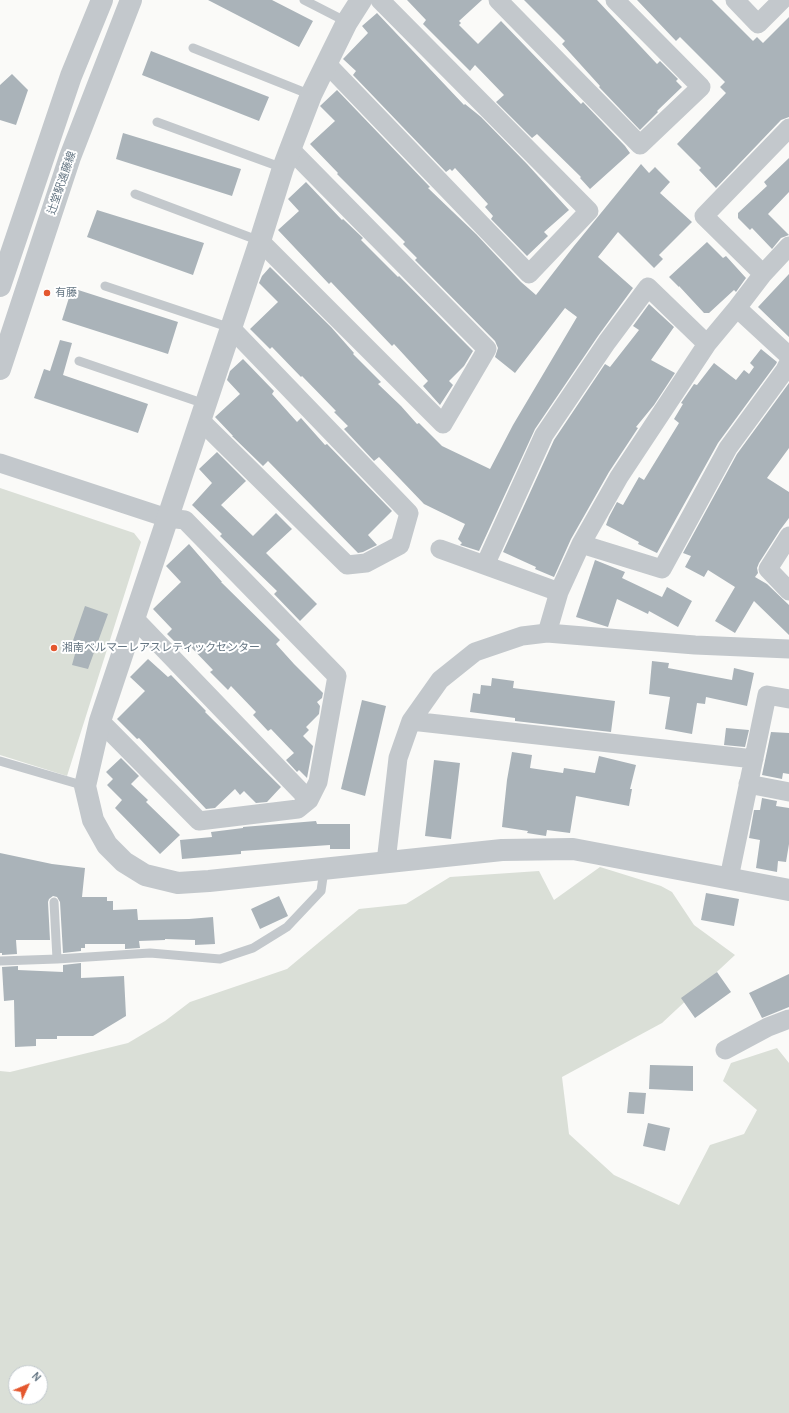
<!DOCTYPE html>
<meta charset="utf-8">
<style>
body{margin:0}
#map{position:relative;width:789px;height:1413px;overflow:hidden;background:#fafaf8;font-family:Karla,sans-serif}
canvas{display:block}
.north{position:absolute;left:8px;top:1365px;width:40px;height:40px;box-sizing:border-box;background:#fff;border:1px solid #c1c8cd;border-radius:50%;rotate:46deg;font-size:11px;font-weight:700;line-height:16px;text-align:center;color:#657683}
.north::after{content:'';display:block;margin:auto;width:14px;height:18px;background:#e4572e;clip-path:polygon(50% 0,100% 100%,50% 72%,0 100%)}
</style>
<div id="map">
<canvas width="789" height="1413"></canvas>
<div class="north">N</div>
</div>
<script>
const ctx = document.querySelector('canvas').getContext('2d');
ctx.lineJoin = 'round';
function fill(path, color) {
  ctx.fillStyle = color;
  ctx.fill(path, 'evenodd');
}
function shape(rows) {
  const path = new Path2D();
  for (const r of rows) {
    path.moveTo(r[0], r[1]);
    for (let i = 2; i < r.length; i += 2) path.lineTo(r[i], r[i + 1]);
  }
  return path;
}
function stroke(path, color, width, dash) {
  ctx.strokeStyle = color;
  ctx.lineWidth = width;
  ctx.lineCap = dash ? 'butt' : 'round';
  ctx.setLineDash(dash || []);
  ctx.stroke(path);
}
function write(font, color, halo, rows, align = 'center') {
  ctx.font = font + ' Karla,"Noto Sans JP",sans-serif';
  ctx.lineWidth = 4;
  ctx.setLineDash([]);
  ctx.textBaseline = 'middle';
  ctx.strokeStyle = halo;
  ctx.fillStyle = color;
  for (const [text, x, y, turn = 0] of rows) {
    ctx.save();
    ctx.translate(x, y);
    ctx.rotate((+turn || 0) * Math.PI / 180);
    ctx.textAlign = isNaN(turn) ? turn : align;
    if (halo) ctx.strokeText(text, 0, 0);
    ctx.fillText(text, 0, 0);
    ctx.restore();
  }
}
const green = shape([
 [0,488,134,533,141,542,67,776,0,755],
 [600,867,661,886,672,892,694,925,735,955,662,1023,562,1077,569,1134,614,1175,679,1205,710,1145,744,1134,757,1110,723,1081,731,1063,777,1048,789,1063,789,1413,0,1413,0,1071,10,1072,128,1043,165,1021,190,1002,287,969,359,909,406,904,450,877,539,871,554,900],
 [16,1373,40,1373,40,1397,16,1397]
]);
const building = shape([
 [208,0,272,0,313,21,299,47],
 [407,0,482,0,459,21,461,23,459,25,478,44,501,21,581,104,583,102,625,146,630,153,590,189,580,178,581,177,537,134,532,138,496,102,504,95,475,65,470,71,423,24,426,20],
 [524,0,597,0,657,64,660,61,678,79,676,81,682,87,657,111,658,112,640,130,599,87,600,86,562,44,565,41],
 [637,0,712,0,753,41,757,37,763,43,789,17,789,117,781,120,716,188,699,170,701,168,677,144,726,93,720,87,725,82,680,37,676,41],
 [377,13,464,105,465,104,481,117,527,164,569,210,544,232,548,236,527,256,491,219,493,216,485,207,488,204,455,168,452,171,450,169,446,172,353,75,356,71,343,59,368,33,362,26],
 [151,51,269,97,259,121,142,75],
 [12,74,28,90,16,125,0,120,0,85],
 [337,90,430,187,428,188,476,234,521,282,536,295,574,246,641,164,649,173,655,167,670,182,660,193,692,222,659,255,663,259,654,268,618,232,598,257,633,288,598,336,535,429,479,551,460,545,462,543,458,539,465,524,424,504,379,457,374,461,344,429,348,426,334,412,336,411,302,376,301,377,272,347,270,349,250,329,278,302,259,283,262,276,270,267,331,327,354,353,353,354,381,382,378,384,401,406,417,424,419,423,442,446,490,469,513,425,577,317,565,308,515,373,495,357,498,348,495,341,415,260,417,258,403,244,405,242,337,174,338,173,310,144,335,121,320,106],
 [123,133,241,169,232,196,116,159],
 [789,158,789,192,768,214,789,235,781,238,772,249,752,228,750,230,738,218,738,213,767,186,764,182],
 [306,182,342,220,343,219,363,238,361,240,398,277,399,276,473,351,464,366,449,381,453,385,440,405,423,386,428,381,394,344,392,346,331,282,329,284,278,230,299,211,288,199],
 [97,210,204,243,193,275,87,237],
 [707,242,723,258,726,256,746,278,736,292,734,290,709,313,704,313,679,286,679,287,669,277],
 [789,274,789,337,758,307],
 [72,288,178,322,168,354,62,320],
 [649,304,674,327,651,360,675,373,654,405,636,427,638,428,609,472,571,539,554,577,535,569,536,567,503,552,554,440,605,364,610,367,639,330,633,326],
 [60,340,72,343,63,375,148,404,138,433,34,398,44,369,50,371],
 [761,349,777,362,776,364,718,443,657,553,638,544,639,542,606,525,609,517,617,502,623,505,639,477,644,480,679,423,674,419,683,404,681,403,694,384,697,385,714,363,736,380,744,370,749,374,754,367,750,363],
 [243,359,274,391,272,394,297,422,301,418,325,445,327,444,392,511,368,535,377,545,363,552,358,553,268,461,263,466,232,436,233,436,215,417,240,394,227,380,230,371],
 [789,383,789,448,767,478,789,492,789,518,780,530,759,563,757,568,758,573,755,577,767,584,789,605,789,635,754,601,735,633,715,621,735,587,708,570,704,577,685,567,691,556,683,553,737,454],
 [217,452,246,481,221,505,253,536,276,513,292,529,266,553,317,604,300,621,274,594,277,591,220,536,222,534,192,505,212,483,199,469],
 [189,544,222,582,221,582,280,640,276,644,294,664,323,693,322,698,317,702,320,706,319,714,306,727,309,730,303,736,313,746,307,778,299,770,297,772,286,760,294,753,271,729,268,731,253,715,256,712,231,686,228,690,210,672,213,670,188,644,183,650,167,634,172,629,153,609,181,582,166,566],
 [595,560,625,572,622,578,662,597,667,587,692,601,678,627,649,611,648,614,617,599,608,627,576,617],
 [85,606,108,614,88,669,72,665,75,654,69,652],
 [148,659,168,677,171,675,206,711,205,712,281,787,267,802,256,803,244,791,240,795,235,789,215,808,206,809,139,738,137,739,117,719,145,691,130,677],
 [652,661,669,663,668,668,732,680,734,668,754,673,747,706,706,697,705,704,697,703,692,734,665,729,670,697,649,694],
 [492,678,514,681,513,688,615,701,611,732,515,721,515,718,470,712,473,693,480,694,481,685,491,686],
 [362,700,386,706,365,796,341,789],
 [726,728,749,730,745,747,724,745],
 [771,732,789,733,789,774,783,773,782,779,762,775],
 [512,752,532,755,530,768,563,773,564,768,595,773,599,756,636,765,630,789,632,789,629,806,576,796,570,833,547,830,546,836,527,833,528,831,502,827,507,780],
 [121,758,139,776,131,784,148,800,146,802,180,835,160,854,115,808,122,800,107,785,113,779,106,772],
 [434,760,460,763,451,839,425,836],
 [762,798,777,801,776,806,789,808,789,844,786,862,778,861,777,872,756,868,760,840,749,838,754,810,760,810],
 [316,821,317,824,350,824,350,849,330,849,330,845,241,851,241,854,182,859,180,840,212,837,211,832,243,828,243,827],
 [0,853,52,864,85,868,82,897,107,897,107,901,113,901,113,910,137,909,138,920,189,919,213,917,215,944,195,945,195,940,165,939,165,940,139,941,140,948,125,949,125,944,85,944,85,948,81,948,81,951,63,953,60,902,57,897,53,896,49,899,48,902,50,940,16,940,17,954,2,955,2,953,0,953],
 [706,893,739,899,734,926,701,920],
 [279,896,288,916,260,929,251,909],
 [81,963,81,978,124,976,126,1016,93,1036,57,1036,57,1039,36,1039,36,1046,15,1047,14,1000,4,1001,2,967,18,966,18,970,63,972,63,965],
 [717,972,731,992,695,1018,681,998],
 [789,974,789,1007,762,1018,749,993],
 [650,1065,693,1066,693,1091,649,1089],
 [629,1092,646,1093,644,1114,627,1113],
 [648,1123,670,1128,665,1151,643,1146]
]);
const service = shape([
 [304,0,347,22],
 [193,48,311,95],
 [157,122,283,168],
 [135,194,260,241],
 [105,286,231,328],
 [79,361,205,404],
 [0,761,85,786],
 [54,902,57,959],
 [0,961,57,959,150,953,220,959,253,948,287,927,321,891,324,870]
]);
const minor = shape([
 [498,0,640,145,701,87,615,0],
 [735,0,758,24,782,0],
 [326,63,529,274,589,211,380,0],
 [260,241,443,424,487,349,290,149],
 [763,274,704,216,789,128],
 [200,420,347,565,366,563,400,545,409,513,231,328],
 [0,463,167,518,185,520,337,676,318,782,309,800,298,809,199,821,100,721],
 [789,536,768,569,789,591],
 [581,544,662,569,728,448,785,370,789,362,789,356,737,308],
 [440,549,559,592],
 [485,565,544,435,607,342,648,287,707,344],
 [134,618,309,800],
 [547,633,559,592,581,544,619,477,707,344,737,308,763,274,789,246],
 [411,721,754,759],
 [748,784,789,792],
 [386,862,398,758,411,721,440,680,475,652,522,636,547,633,695,645,789,649],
 [729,878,767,695,789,699],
 [725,1050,768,1027,789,1019]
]);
const tertiary = shape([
 [361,0,347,22,311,95,283,168,260,241,100,721,85,786,93,820,107,845,124,862,145,875,178,883,209,881,502,850,573,849,789,890],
 [0,286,71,76,102,0],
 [0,369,70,157,131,0]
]);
const markers = [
 [47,293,4,"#e4572e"],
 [54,648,4,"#e4572e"]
];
const streetNames = [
 ["辻堂駅遠藤線",62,183,-71]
];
const poiNames = [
 ["有藤",55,293],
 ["湘南ベルマーレアスレティックセンター",62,648]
];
fill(green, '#dadfd7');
fill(building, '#aab3b9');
stroke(service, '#c3c8cc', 9);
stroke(minor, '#c3c8cc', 19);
stroke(tertiary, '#c3c8cc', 22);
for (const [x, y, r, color] of markers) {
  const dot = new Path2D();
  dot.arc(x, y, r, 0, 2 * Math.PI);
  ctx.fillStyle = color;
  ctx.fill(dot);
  stroke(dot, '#fff', 1.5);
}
write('11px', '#657683', '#fff', streetNames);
write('11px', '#657683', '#fff', poiNames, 'left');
</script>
